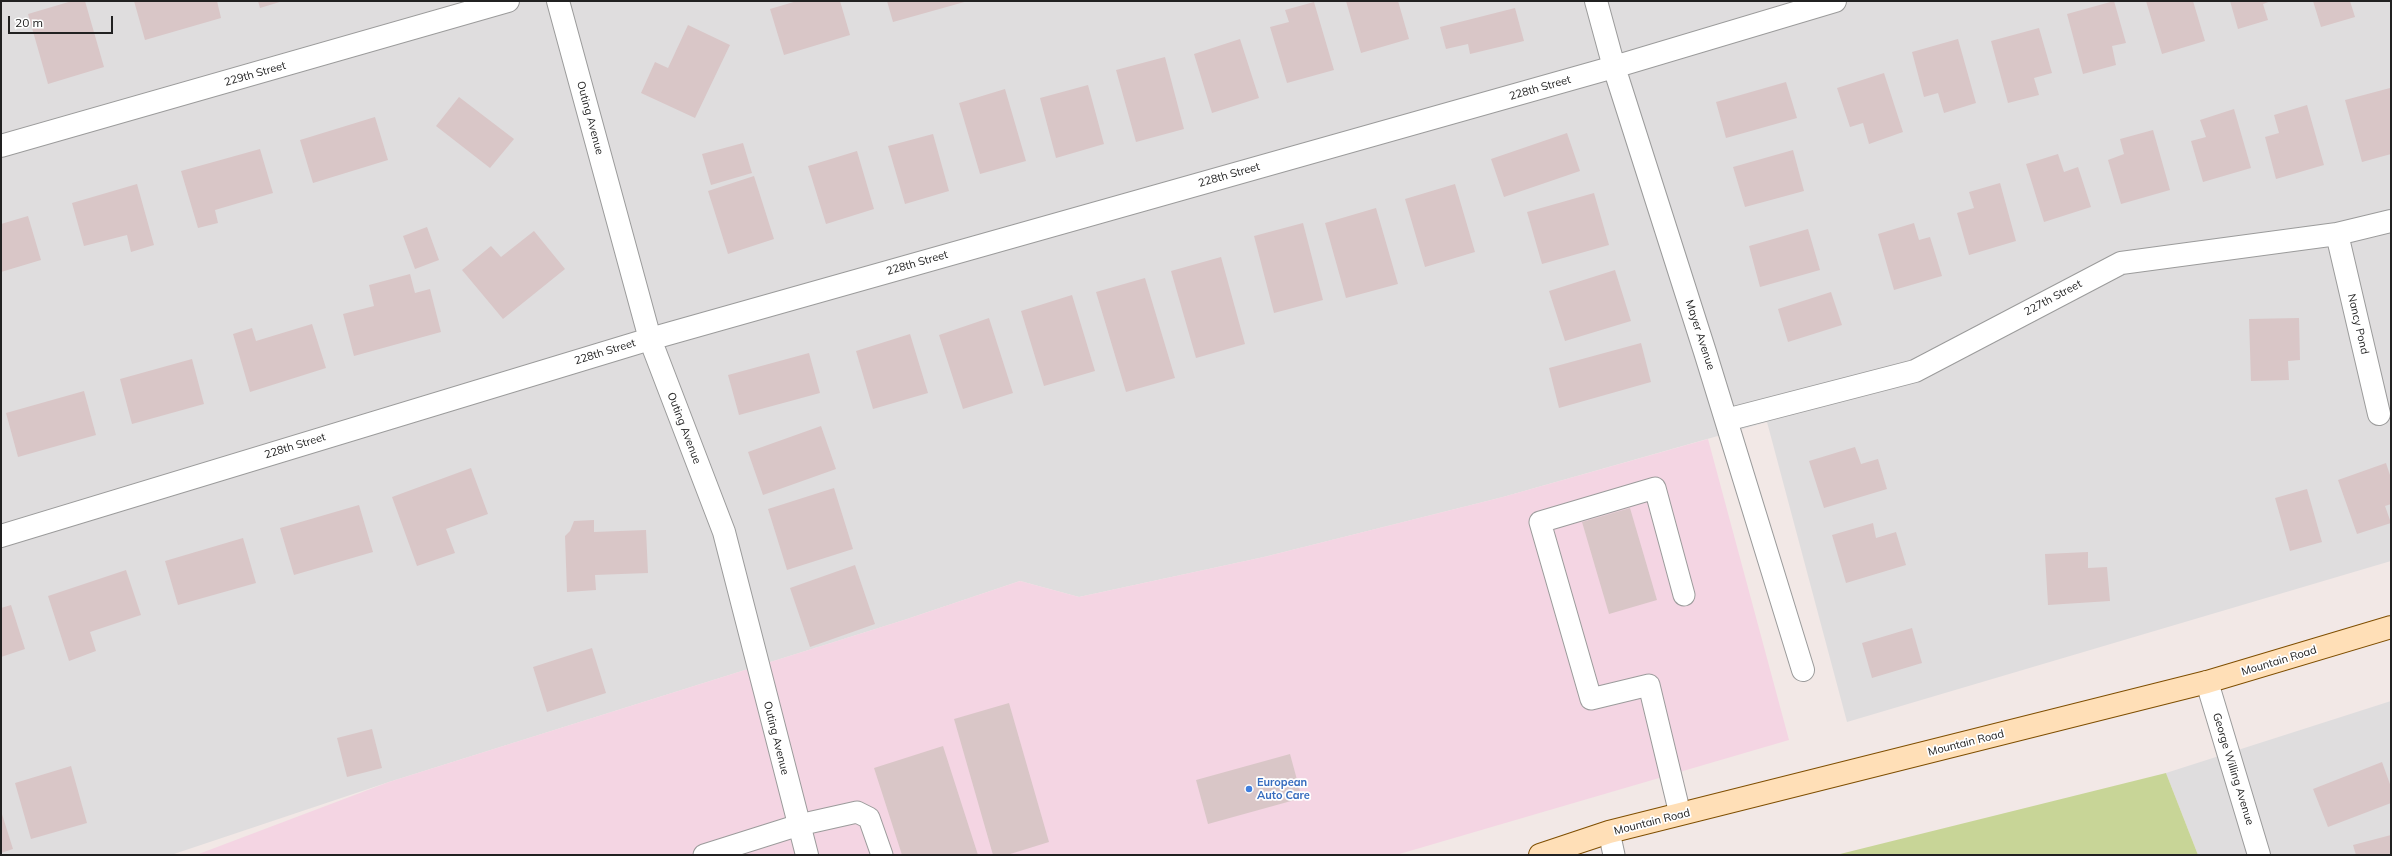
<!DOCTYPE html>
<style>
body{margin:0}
#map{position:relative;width:2392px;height:856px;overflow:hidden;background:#f2e8e6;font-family:Mulish,sans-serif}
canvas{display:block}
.frame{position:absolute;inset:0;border:2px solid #212121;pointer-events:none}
.scale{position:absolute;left:8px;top:16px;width:105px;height:18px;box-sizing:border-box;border:2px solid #212121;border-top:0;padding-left:5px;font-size:12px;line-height:14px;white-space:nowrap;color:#212121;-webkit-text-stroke:3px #fff;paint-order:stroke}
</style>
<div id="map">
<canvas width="2392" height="856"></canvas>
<div class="frame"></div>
<div class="scale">20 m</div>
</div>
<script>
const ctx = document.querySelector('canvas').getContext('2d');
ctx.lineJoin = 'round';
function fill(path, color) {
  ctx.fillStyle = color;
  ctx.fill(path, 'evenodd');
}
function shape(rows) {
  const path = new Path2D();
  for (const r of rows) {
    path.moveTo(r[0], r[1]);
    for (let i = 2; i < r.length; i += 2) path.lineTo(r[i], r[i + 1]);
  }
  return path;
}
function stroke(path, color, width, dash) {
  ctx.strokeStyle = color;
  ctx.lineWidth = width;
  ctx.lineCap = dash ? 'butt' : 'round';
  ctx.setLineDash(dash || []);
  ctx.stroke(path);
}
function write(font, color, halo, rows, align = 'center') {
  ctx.font = font + ' Mulish,sans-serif';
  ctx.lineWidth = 3.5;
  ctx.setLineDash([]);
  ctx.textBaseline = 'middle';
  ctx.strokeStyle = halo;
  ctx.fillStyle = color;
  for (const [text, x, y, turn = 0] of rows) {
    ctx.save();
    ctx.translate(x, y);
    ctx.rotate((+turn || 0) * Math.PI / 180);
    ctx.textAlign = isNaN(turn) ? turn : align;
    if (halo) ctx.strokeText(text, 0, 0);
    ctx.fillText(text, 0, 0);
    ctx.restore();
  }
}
const residential = shape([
 [1,1,2391,1,2391,561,1847,722,1767,422,1503,497,1264,557,1079,597,1020,581,904,620,389,782,171,855,1,855],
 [2391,701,2391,855,2198,855,2166,773]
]);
const commercial = shape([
 [1708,439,1789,740,1396,855,196,855,389,782,904,620,1020,581,1079,597,1264,557,1503,497]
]);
const forest = shape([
 [2166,773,2198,855,1836,855]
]);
const building = shape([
 [72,1,85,1,104,67,48,84,28,14],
 [134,1,217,1,221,18,145,40],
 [258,1,283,1,260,8],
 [797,1,840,1,850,35,784,55,770,9],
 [887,1,968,1,893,22],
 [1346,1,1398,1,1409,39,1361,53],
 [2114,1,2126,43,2112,46,2116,65,2083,74,2067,14],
 [2146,1,2193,1,2205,41,2162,54],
 [2230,1,2271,1,2263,4,2268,20,2238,29],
 [2313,1,2350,1,2355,17,2321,27],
 [1314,2,1334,70,1287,83,1270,27,1289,22,1285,10],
 [1515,8,1524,41,1470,54,1468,44,1446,49,1440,27],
 [688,25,730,45,695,118,641,93,655,62,668,68],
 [2039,28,2052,73,2034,78,2039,95,2008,103,1991,41],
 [1240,39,1259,98,1212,113,1194,54],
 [1958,39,1976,103,1944,113,1938,93,1924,97,1912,52],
 [1165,57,1184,129,1136,142,1116,70],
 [1884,73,1903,132,1869,144,1863,123,1850,127,1837,88],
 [1786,82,1797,118,1726,138,1716,102],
 [1088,85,1104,144,1056,158,1040,98],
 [2390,88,2391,154,2362,162,2345,100],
 [1005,89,1026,161,980,174,959,103],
 [459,97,514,139,490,168,436,126],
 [2307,105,2324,165,2276,179,2265,137,2279,133,2274,115],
 [2234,109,2251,168,2203,182,2191,141,2206,137,2200,120],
 [375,117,388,160,313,183,300,140],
 [2153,130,2170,190,2121,204,2108,160,2124,154,2120,139],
 [1567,133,1580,171,1504,197,1491,159],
 [933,134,949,191,905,204,888,146],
 [743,143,752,173,711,185,702,154],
 [260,149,273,193,215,210,218,223,198,228,181,171],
 [1793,150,1804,191,1745,207,1733,167],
 [857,151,874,209,826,224,808,166],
 [2058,154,2064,172,2078,167,2091,207,2044,222,2026,164],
 [754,176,774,239,728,254,708,191],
 [2000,183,2016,241,1969,255,1957,213,1974,208,1969,192],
 [137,184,154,245,131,252,127,235,84,246,72,203],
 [1455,184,1475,252,1425,267,1405,199],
 [1594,193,1609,245,1542,264,1527,212],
 [1376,208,1398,284,1346,298,1325,223],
 [28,216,41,260,1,272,1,224],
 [1303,223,1323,300,1274,313,1254,236],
 [1914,223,1919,240,1930,237,1942,276,1894,290,1878,234],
 [427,227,439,260,415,269,403,236],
 [1808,229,1820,270,1760,287,1749,246],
 [534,231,565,269,503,319,462,270,491,246,501,257],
 [1221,257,1245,344,1196,358,1171,271],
 [1615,270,1631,321,1565,341,1549,291],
 [410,274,415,293,430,289,441,332,354,356,343,314,374,306,369,285],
 [1145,278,1175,378,1126,392,1096,292],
 [1831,292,1842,325,1788,342,1778,309],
 [1072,295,1095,371,1044,386,1021,311],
 [989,318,1013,393,963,409,939,335],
 [2299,318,2300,360,2288,361,2289,380,2251,381,2249,319],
 [312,324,326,368,250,392,233,334,252,328,256,341],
 [910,334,928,393,873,409,856,351],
 [1641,343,1651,382,1559,408,1549,368],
 [809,353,820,393,739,415,728,375],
 [192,359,204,404,132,424,120,379],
 [84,391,96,435,18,457,6,413],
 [821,426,836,469,763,495,748,452],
 [1855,447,1861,464,1878,459,1887,489,1824,508,1809,461],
 [2386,463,2391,478,2391,504,2385,506,2391,523,2357,534,2338,480],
 [471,468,488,514,446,529,455,553,417,566,392,497],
 [834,488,853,549,787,570,768,509],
 [2307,489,2322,542,2290,551,2275,498],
 [359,505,373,552,294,575,280,528],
 [1630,508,1657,600,1609,614,1582,522],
 [594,520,594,532,646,530,648,573,595,575,596,590,567,592,565,536,570,531,574,521],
 [1873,523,1876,538,1896,532,1906,565,1846,583,1832,535],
 [243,538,256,583,178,605,165,561],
 [2088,552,2088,568,2107,567,2110,601,2048,605,2045,554],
 [855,565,875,624,810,647,790,588],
 [126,570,141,615,90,632,96,651,69,661,48,596],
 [11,605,25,649,1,657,1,608],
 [1912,628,1922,663,1872,678,1862,643],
 [592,648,606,693,547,712,533,667],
 [1009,703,1049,842,1007,855,993,855,954,719],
 [372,729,382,768,347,777,337,738],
 [943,746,978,855,902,855,874,768],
 [1290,754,1302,798,1208,824,1196,780],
 [2382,762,2391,787,2391,803,2328,827,2313,789],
 [71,766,87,823,31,839,15,783],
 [1,811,13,849,1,853],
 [2391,835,2391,855,2356,855,2353,845]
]);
const lane = shape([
 [1680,814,1649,685,1591,699,1540,522,1655,488,1684,595],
 [1609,832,1614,855],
 [704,855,799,825,857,812,869,818,882,855]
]);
const street = shape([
 [558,1,650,339,724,532,807,855],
 [1596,1,1614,67,1705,352,1803,670],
 [1,146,508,1],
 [2337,234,2379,414],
 [1726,420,1915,371,2121,263,2337,234,2391,221],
 [1,536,650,339,1614,67,1835,1],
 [2207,682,2259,855]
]);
const secondary = shape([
 [1540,855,1609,832,2207,682,2391,627]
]);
const markers = [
 [1249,789,4,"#3f7fe0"]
];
const streetNames = [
 ["229th Street",255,74,-16],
 ["228th Street",1540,88,-16],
 ["Outing Avenue",590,118,75],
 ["228th Street",1229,175,-16],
 ["228th Street",917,263,-16],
 ["227th Street",2053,298,-28],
 ["Nancy Pond",2358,324,77],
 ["Mayer Avenue",1700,335,72],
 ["228th Street",605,352,-17],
 ["Outing Avenue",684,428,69],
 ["228th Street",295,446,-17],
 ["Mountain Road",2279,661,-17],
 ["Outing Avenue",776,738,76],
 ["Mountain Road",1966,743,-14],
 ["George Willing Avenue",2233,769,73],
 ["Mountain Road",1652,822,-14]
];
const shopNames = [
 ["European",1257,783],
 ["Auto Care",1257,796]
];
fill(residential, '#dfddde');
fill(commercial, '#f4d5e3');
fill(forest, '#c8d597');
fill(building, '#d9c6c7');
stroke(lane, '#9b9b9b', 23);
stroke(street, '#9b9b9b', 24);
stroke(secondary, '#7f4e00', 24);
stroke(lane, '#fff', 21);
stroke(street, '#fff', 22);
stroke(secondary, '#ffdfb7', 22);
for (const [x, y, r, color] of markers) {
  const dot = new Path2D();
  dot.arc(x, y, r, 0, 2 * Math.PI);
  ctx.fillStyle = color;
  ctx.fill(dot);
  stroke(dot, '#fff', 1.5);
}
write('11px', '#212121', '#fff', streetNames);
write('bold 11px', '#366cbe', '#fff', shopNames, 'left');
</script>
